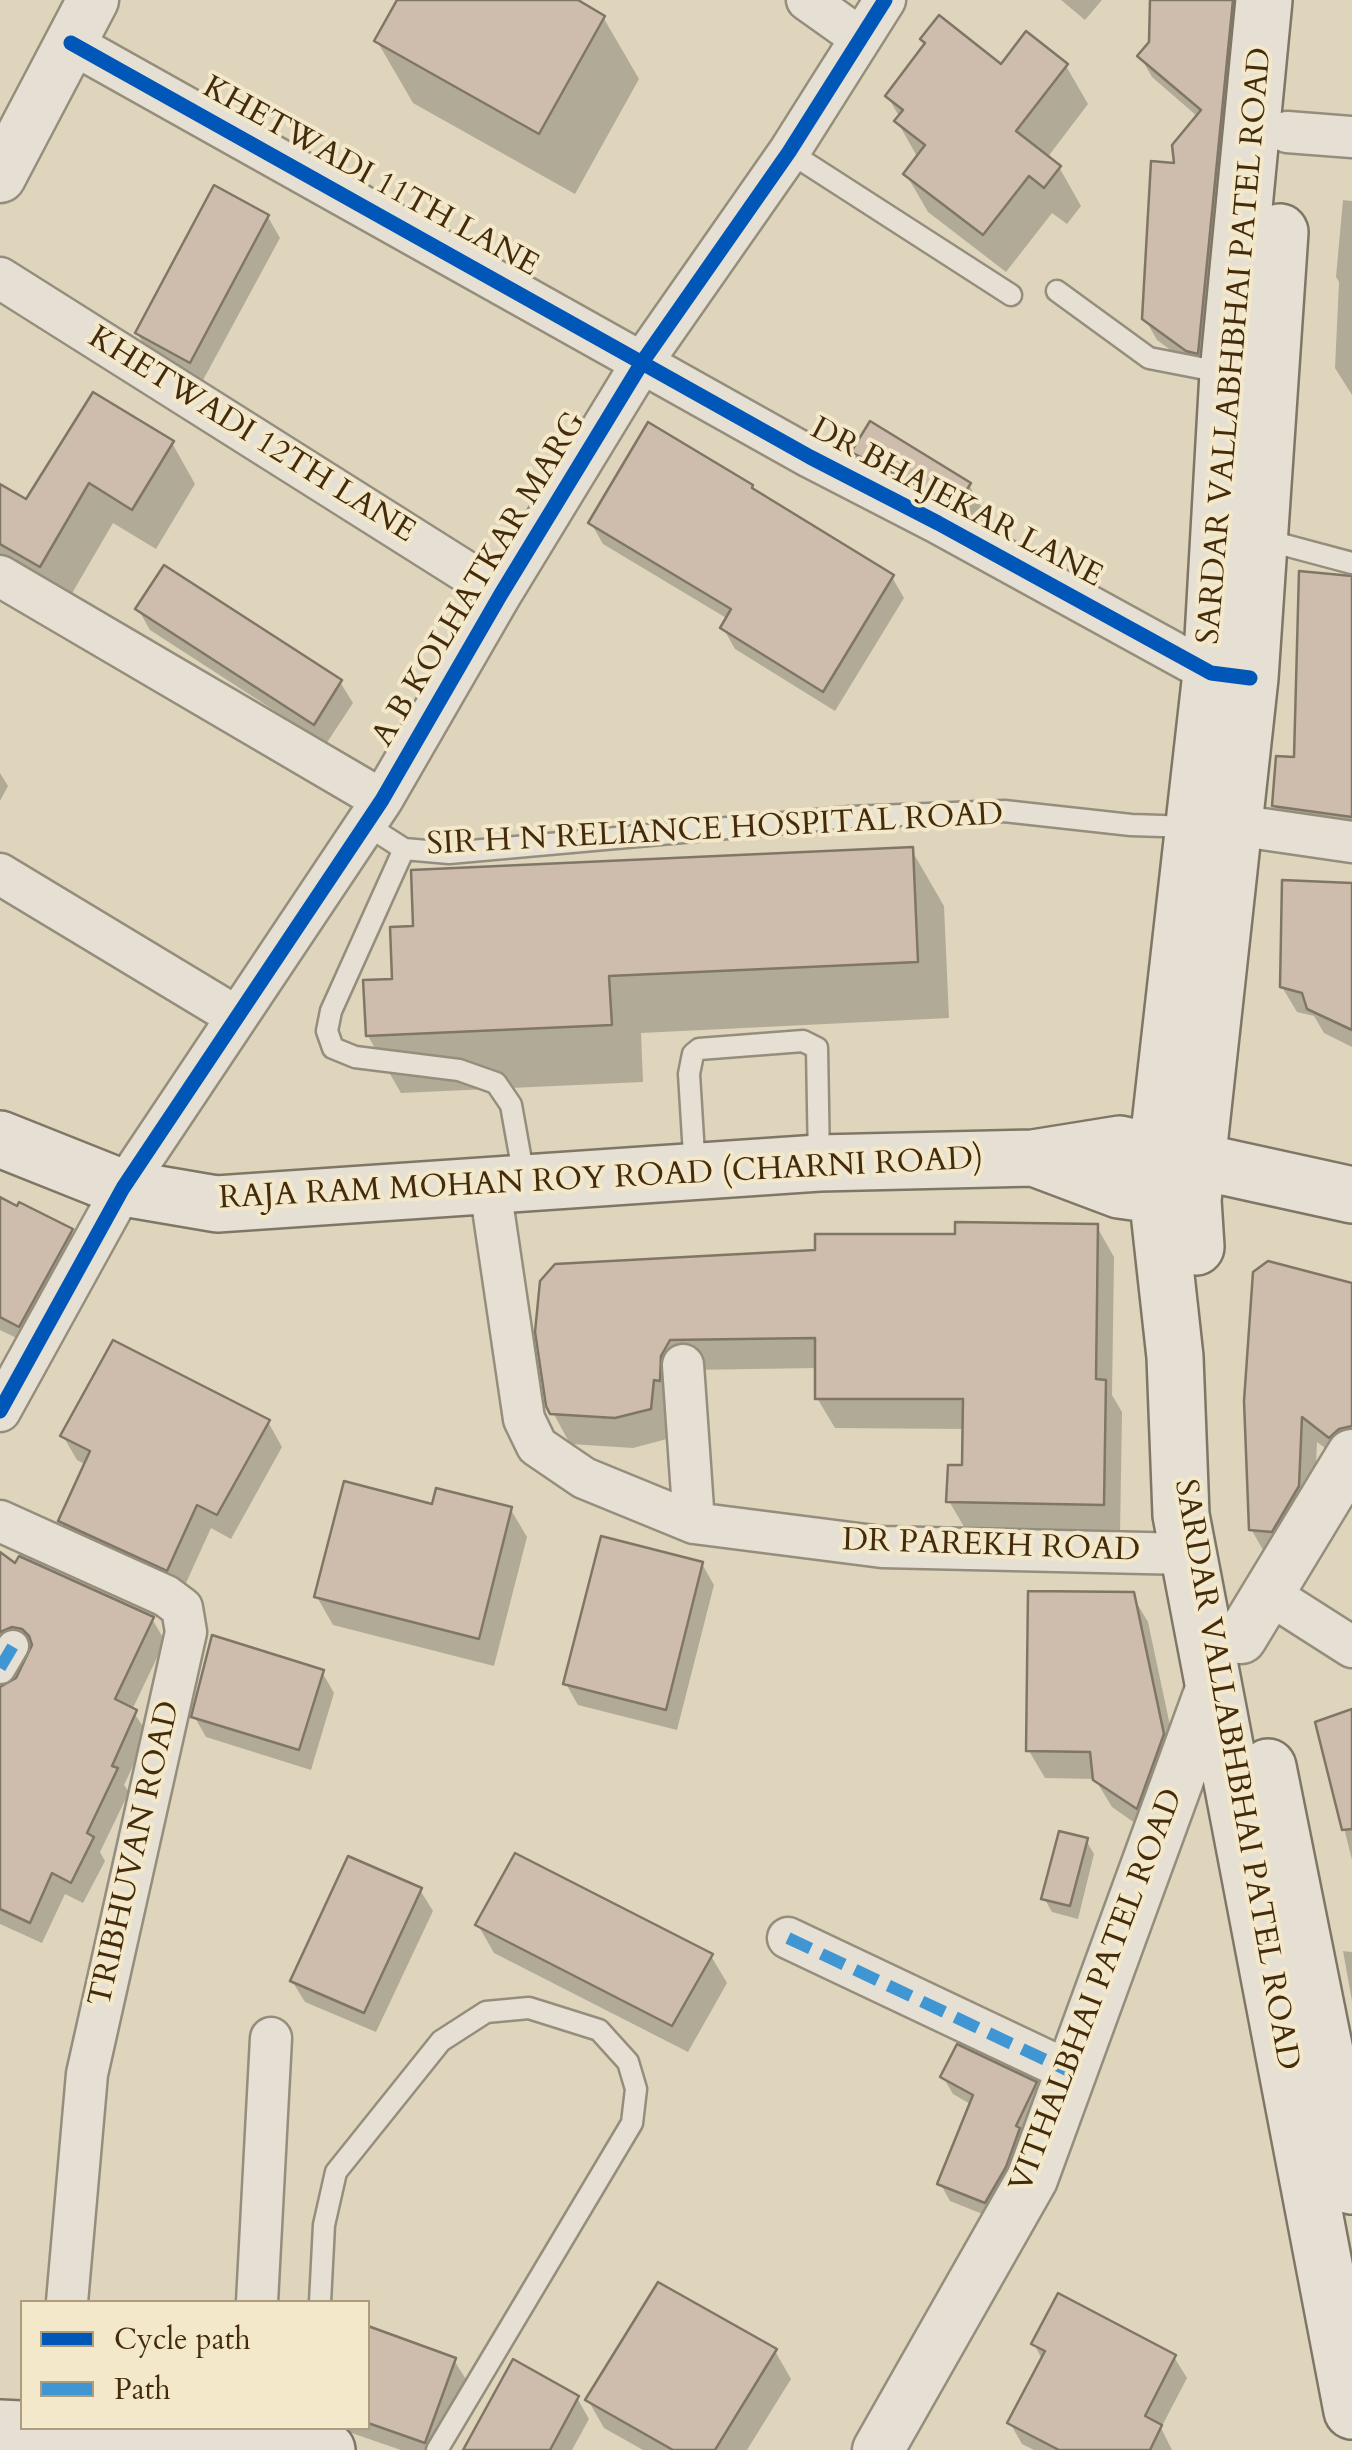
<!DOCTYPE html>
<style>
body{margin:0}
#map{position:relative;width:1352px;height:2450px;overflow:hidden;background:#ded5bc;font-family:Cardo,serif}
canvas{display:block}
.legend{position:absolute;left:20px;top:2300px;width:350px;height:130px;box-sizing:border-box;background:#f3e8ca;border:2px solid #ad9c7e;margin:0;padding:12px 18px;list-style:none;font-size:30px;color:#432b0b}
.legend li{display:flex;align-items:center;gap:20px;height:50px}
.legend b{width:50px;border:2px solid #ad9c7e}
</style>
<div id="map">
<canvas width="1352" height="2450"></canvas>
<ul class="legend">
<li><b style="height:12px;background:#0057b8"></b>Cycle path</li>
<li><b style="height:12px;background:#4096d2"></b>Path</li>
</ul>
</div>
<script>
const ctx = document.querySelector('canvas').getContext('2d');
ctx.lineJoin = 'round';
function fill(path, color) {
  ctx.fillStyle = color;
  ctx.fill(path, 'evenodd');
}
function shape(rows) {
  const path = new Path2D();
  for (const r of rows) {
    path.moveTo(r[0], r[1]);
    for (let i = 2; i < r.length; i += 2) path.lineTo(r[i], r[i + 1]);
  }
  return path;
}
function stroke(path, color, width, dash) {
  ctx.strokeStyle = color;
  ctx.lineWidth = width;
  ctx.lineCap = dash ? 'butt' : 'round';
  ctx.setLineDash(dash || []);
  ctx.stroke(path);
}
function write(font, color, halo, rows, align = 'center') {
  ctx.font = font + ' Cardo,serif';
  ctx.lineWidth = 8;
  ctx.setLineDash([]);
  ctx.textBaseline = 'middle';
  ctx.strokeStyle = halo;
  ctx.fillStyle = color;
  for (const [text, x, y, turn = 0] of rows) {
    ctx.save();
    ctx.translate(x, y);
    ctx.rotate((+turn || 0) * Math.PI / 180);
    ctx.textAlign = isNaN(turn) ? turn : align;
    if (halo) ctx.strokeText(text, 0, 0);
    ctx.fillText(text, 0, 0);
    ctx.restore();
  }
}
const shadow = shape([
 [400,0,572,0,603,17,639,79,575,194,413,103,377,41],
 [1061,0,1102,0,1085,20],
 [1153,0,1254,0,1209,373,1200,372,1157,340,1145,319,1177,166,1198,117,1152,77,1140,56,1152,43],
 [1066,66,1088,104,1047,158,1059,167,1081,206,1067,224,1052,213,1006,272,928,212,906,174,918,158,897,121,900,118,888,97,1002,67],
 [1343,200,1352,201,1352,395,1335,368,1339,282,1336,277],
 [268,217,280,238,202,382,150,354,137,333],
 [172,443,195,484,156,549,113,523,64,607,0,569,0,487,27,503],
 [854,452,969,485,991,524,979,543,876,490],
 [751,486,755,493,892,577,904,598,835,711,735,649,723,628,728,619,603,544,591,523],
 [1352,579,1352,834,1287,827,1275,806,1297,760],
 [138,609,340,682,353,703,326,744,150,630],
 [0,773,8,786,0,801],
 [911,849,944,906,949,1018,641,1033,643,1082,401,1093,368,1036,395,981],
 [1352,885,1352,1047,1324,1033,1314,1016,1297,1012,1282,987],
 [0,1200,71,1231,83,1251,31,1345,0,1330],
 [1097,1227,1114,1257,1112,1395,1122,1412,1120,1534,967,1532,949,1501,964,1468,965,1429,835,1428,817,1398,817,1368,687,1370,670,1410,667,1439,633,1448,570,1444,549,1405,818,1253,957,1237],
 [1352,1286,1352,1459,1346,1464,1317,1442,1314,1515,1267,1557,1251,1529],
 [268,1422,282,1447,231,1539,211,1528,181,1594,75,1546,61,1521,86,1465,77,1460,63,1436],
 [511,1510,527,1537,494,1666,333,1625,317,1597],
 [0,1555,16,1566,152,1619,165,1641,132,1710,148,1734,124,1785,129,1792,100,1852,105,1861,83,1903,65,1894,42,1943,0,1924,0,1689,12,1686,32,1651,15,1652,0,1678],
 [702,1564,714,1585,677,1730,578,1705,566,1684],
 [1132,1595,1148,1622,1178,1763,1152,1835,1112,1807,1095,1779,1045,1778,1029,1751],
 [322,1672,334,1693,311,1770,206,1737,194,1716],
 [1352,1711,1352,1860,1318,1723],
 [1086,1840,1094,1854,1078,1919,1052,1912,1044,1898],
 [420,1890,433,1911,376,2032,305,2002,292,1981],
 [478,1925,711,1956,727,1983,688,2052,494,1953],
 [1343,1951,1352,1952,1352,2001],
 [943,2077,1035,2084,1045,2102,995,2219,950,2201,940,2183,972,2105,953,2094],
 [368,2329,454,2360,467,2381,441,2450,401,2450,337,2428,368,2428],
 [1034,2344,1174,2357,1187,2378,1161,2428,1172,2450,1034,2450,1022,2444,1010,2423,1042,2359],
 [775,2351,791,2379,747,2450,643,2450,604,2428,588,2400],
 [577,2398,589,2419,572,2450,466,2450]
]);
const building = shape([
 [397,0,578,0,605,16,539,134,374,41,397,0],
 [1150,0,1233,0,1198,354,1186,351,1142,319,1151,161,1174,163,1172,145,1201,110,1137,56,1149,42,1150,0],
 [939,15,1001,64,1026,31,1068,64,1016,131,1061,166,1044,188,1029,176,983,235,903,174,925,145,894,121,903,110,885,96,925,43,920,39,939,15],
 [214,185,269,215,190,363,135,333,214,185],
 [93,392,174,441,132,510,89,483,40,567,0,544,0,484,26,499,93,392],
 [870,421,971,483,957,506,851,452,870,421],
 [648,422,753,485,752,488,894,575,823,692,720,628,731,609,588,523,648,422],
 [164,565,342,680,314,725,135,609,164,565],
 [1299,571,1352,576,1352,817,1272,806,1276,756,1294,757,1299,571],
 [913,847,918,962,609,976,612,1025,366,1036,363,980,392,979,390,927,413,926,411,870,913,847],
 [1282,880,1352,883,1352,1030,1307,1009,1302,993,1280,987,1282,880],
 [0,1197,17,1206,19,1202,73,1229,19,1327,0,1317,0,1197],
 [955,1222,1098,1224,1096,1379,1106,1380,1104,1505,946,1502,948,1465,962,1465,963,1399,815,1399,815,1338,670,1340,661,1356,660,1381,654,1380,651,1409,615,1418,550,1414,546,1406,535,1332,540,1281,555,1264,815,1250,815,1234,955,1234,955,1222],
 [1268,1261,1352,1283,1352,1426,1339,1429,1329,1438,1302,1417,1299,1486,1272,1532,1249,1530,1244,1401,1253,1272,1268,1261],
 [113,1340,270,1420,217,1515,197,1505,167,1571,58,1521,90,1451,60,1436,113,1340],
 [344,1481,432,1504,436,1488,512,1507,479,1639,314,1597,344,1481],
 [601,1536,703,1562,666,1710,563,1684,601,1536],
 [0,1552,15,1563,19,1556,154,1617,115,1699,137,1710,112,1766,118,1768,87,1833,94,1837,71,1883,52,1873,30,1923,0,1909,0,1687,16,1678,32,1645,29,1636,22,1629,12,1627,0,1632,0,1552],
 [1028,1591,1134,1592,1164,1734,1137,1809,1093,1780,1090,1752,1026,1751,1028,1591],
 [212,1635,324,1670,299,1750,191,1717,212,1635],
 [1352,1709,1352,1829,1342,1830,1315,1722,1352,1709],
 [1059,1831,1088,1838,1070,1906,1041,1899,1059,1831],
 [515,1853,713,1954,672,2026,475,1925,515,1853],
 [348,1856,422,1888,364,2013,290,1981,348,1856],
 [957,2044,1037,2082,1016,2126,1020,2128,1006,2167,985,2203,937,2184,973,2095,940,2077,957,2044],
 [658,2282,777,2349,715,2450,673,2450,585,2400,658,2282],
 [1058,2293,1176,2355,1145,2416,1162,2425,1150,2450,1059,2450,1007,2423,1045,2351,1031,2344,1058,2293],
 [368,2326,456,2358,425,2443,368,2423,368,2326],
 [513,2359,579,2396,550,2450,463,2450,513,2359]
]);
const service = shape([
 [789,152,1011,295],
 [1057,291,1149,358,1226,373],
 [1262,539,1352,563],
 [365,824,404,849,449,853,850,817,1004,811,1131,825,1192,827],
 [404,849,331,1011,327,1031,333,1048,355,1057,459,1070,496,1083,511,1105,525,1183],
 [695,1171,689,1074,693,1054,699,1049,803,1041,817,1048,819,1163],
 [320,2302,324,2225,336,2172,441,2041,486,2012,529,2008,599,2030,628,2062,636,2089,632,2123,437,2450]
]);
const pedestrian = shape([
 [0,1668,13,1646]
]);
const minor = shape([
 [807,0,859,37],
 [71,43,810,457,938,523,1211,673,1234,676],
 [1287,132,1352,137],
 [0,278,501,594],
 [0,576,382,800],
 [1235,825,1352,842],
 [0,874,237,1017],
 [490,1188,524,1419,537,1446,584,1478,694,1523,882,1547,1188,1554],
 [683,1365,694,1523],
 [0,1411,123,1188,382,800,501,594,643,361,789,152,885,0],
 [0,1521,166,1596,182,1608,186,1632,87,2074,67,2302],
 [1269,1594,1352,1647],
 [788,1938,1071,2072],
 [257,2302,271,2038]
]);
const tertiary = shape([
 [0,177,93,0],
 [1241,1638,1352,1455],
 [878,2450,1032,2179,1214,1681]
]);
const secondary = shape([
 [1264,0,1228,373,1211,673,1157,1151,1157,1194,1175,1357,1181,1515,1352,2411],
 [0,1139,123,1188,217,1204,819,1163,1033,1158,1120,1144,1352,1195],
 [1034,1158,1119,1190,1192,1200],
 [1196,1247,1193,1200,1250,678,1280,232],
 [1268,1767,1352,2186],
 [0,2428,305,2443,327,2450]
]);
const quiet = shape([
 [0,1668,13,1646],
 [788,1938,1071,2072]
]);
const cycleway = shape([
 [71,43,810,457,938,523,1211,673,1250,678],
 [0,1411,123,1188,382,800,501,594,643,361,789,152,885,0]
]);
const streetNames = [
 ["KHETWADI 11TH LANE",370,178,29],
 ["SARDAR VALLABHBHAI PATEL ROAD",1236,346,-85],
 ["KHETWADI 12TH LANE",251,436,32],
 ["DR BHAJEKAR LANE",956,504,28],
 ["A B KOLHATKAR MARG",480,580,-59],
 ["SIR H N RELIANCE HOSPITAL ROAD",715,831,-3],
 ["RAJA RAM MOHAN ROY ROAD (CHARNI ROAD)",601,1180,-3],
 ["DR PAREKH ROAD",991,1547,2],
 ["SARDAR VALLABHBHAI PATEL ROAD",1235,1775,80],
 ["TRIBHUVAN ROAD",136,1854,-77],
 ["VITHALBHAI PATEL ROAD",1098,1991,-69]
];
fill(shadow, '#0003');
fill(building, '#cebdad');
stroke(building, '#7f7665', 2.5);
stroke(service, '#958e7c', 25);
stroke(pedestrian, '#958e7c', 35);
stroke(minor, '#958e7c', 45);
stroke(tertiary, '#958e7c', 55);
stroke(secondary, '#7f7665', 60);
stroke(service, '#e5e0d3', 20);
stroke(pedestrian, '#e5e0d3', 30);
stroke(minor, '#e5e0d3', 40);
stroke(tertiary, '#e5e0d3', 50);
stroke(secondary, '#e5e0d3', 55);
stroke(quiet, '#4096d2', 12, [25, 12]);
stroke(cycleway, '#0057b8', 15);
write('32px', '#432b0b', '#f3e8ca', streetNames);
</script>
